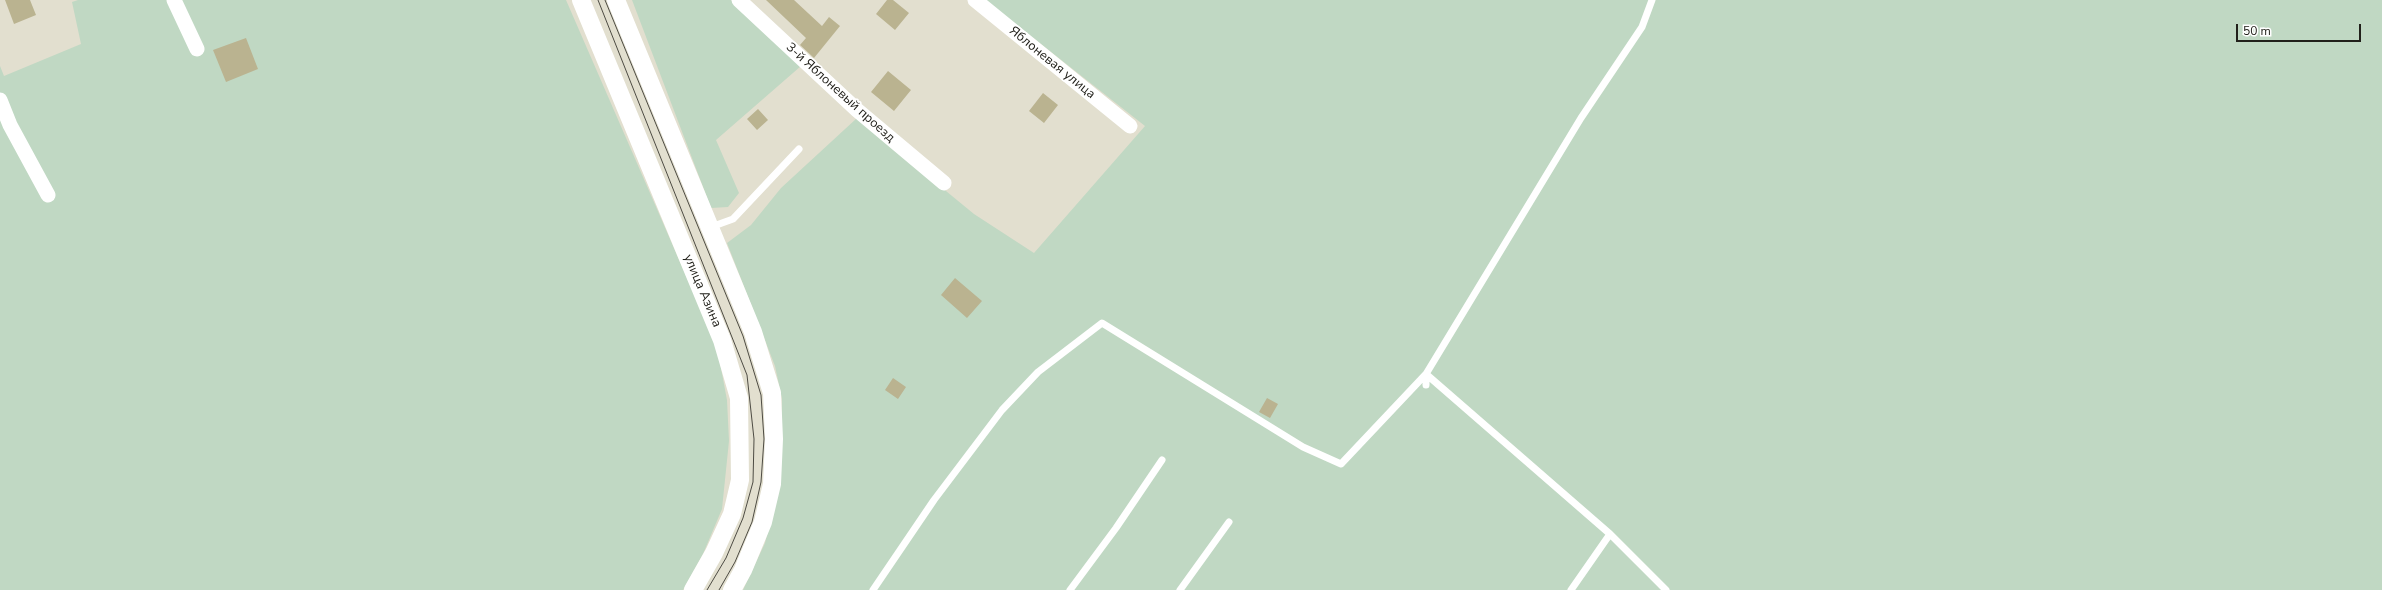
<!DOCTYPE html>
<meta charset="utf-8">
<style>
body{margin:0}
#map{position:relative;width:2382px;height:590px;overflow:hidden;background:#e2dfcf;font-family:"Nunito Sans",sans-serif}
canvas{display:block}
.scale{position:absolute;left:2236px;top:24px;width:125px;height:18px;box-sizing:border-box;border:2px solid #21201a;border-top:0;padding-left:5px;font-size:12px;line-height:14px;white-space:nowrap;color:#21201a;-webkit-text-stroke:3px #fff;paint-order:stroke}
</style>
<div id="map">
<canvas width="2382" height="590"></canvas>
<div class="scale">50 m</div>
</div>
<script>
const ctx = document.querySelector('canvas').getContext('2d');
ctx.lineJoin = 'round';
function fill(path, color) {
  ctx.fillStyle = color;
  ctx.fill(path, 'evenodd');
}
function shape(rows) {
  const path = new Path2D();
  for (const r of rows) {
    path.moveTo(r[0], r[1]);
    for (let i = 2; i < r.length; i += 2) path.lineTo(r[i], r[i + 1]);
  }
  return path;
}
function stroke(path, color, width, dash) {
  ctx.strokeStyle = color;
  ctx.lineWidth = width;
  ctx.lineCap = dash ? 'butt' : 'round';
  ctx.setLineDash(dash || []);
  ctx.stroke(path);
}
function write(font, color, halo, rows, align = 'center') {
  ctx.font = font + ' "Nunito Sans",sans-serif';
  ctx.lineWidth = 3.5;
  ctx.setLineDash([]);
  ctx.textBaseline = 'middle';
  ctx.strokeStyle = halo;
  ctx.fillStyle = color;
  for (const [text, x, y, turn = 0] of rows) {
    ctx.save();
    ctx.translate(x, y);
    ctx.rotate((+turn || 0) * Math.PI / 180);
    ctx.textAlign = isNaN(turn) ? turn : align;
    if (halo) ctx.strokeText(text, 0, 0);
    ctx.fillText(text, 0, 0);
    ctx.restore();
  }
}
const green = shape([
 [78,0,566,0,717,347,727,400,729,441,722,509,703,554,683,590,0,590,0,66,4,76,81,44,72,2],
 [632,0,731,0,801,66,716,140,739,193,728,207,711,208],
 [985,0,2382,0,2382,590,743,590,765,543,780,483,782,399,775,366,727,243,751,225,781,188,857,118,974,214,1034,253,1145,126]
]);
const building = shape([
 [5,0,30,0,36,15,14,24],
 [766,0,794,0,822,26,829,17,840,26,814,58,800,45,806,38],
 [887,0,893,0,909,13,895,30,876,14],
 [246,38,258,69,226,82,213,50],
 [888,71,911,90,894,111,871,92],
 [1043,93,1058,105,1044,123,1029,111],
 [758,109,768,120,757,130,747,119],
 [955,278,982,301,967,318,941,295],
 [893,378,906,387,898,399,885,390],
 [1267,398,1278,404,1270,418,1259,412]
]);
const service = shape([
 [711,227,733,219,799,149],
 [1426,385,1426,374,1610,534,1666,590],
 [873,590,934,500,1002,410,1038,372,1102,323,1303,447,1341,464,1426,374,1581,118,1642,27,1652,0],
 [1070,590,1116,528,1162,460],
 [1180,590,1229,522],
 [1571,590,1610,534]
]);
const minor = shape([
 [174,0,197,49],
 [739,0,857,110,944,183],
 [975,0,1130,126],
 [0,100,10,125,48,195]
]);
const tertiary = shape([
 [581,0,722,340,739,398,740,480,732,514,714,553,693,590],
 [616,0,753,332,772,393,774,439,772,484,763,522,743,570,732,590]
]);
const tram = shape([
 [598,0,747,375,754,439,753,482,743,518,726,558,707,590],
 [605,0,743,336,761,395,764,439,761,482,752,522,735,562,719,590]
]);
const streetNames = [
 ["Яблоневая улица",1052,63,39],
 ["3-й Яблоневый проезд",840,93,42],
 ["улица Азина",702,291,67]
];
fill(green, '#c0d8c3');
fill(building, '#bab390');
stroke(service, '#fff', 7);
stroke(minor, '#fff', 15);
stroke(tertiary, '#fff', 18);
stroke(tram, '#4d4b43', 1);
write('13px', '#21201a', '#fff', streetNames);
</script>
